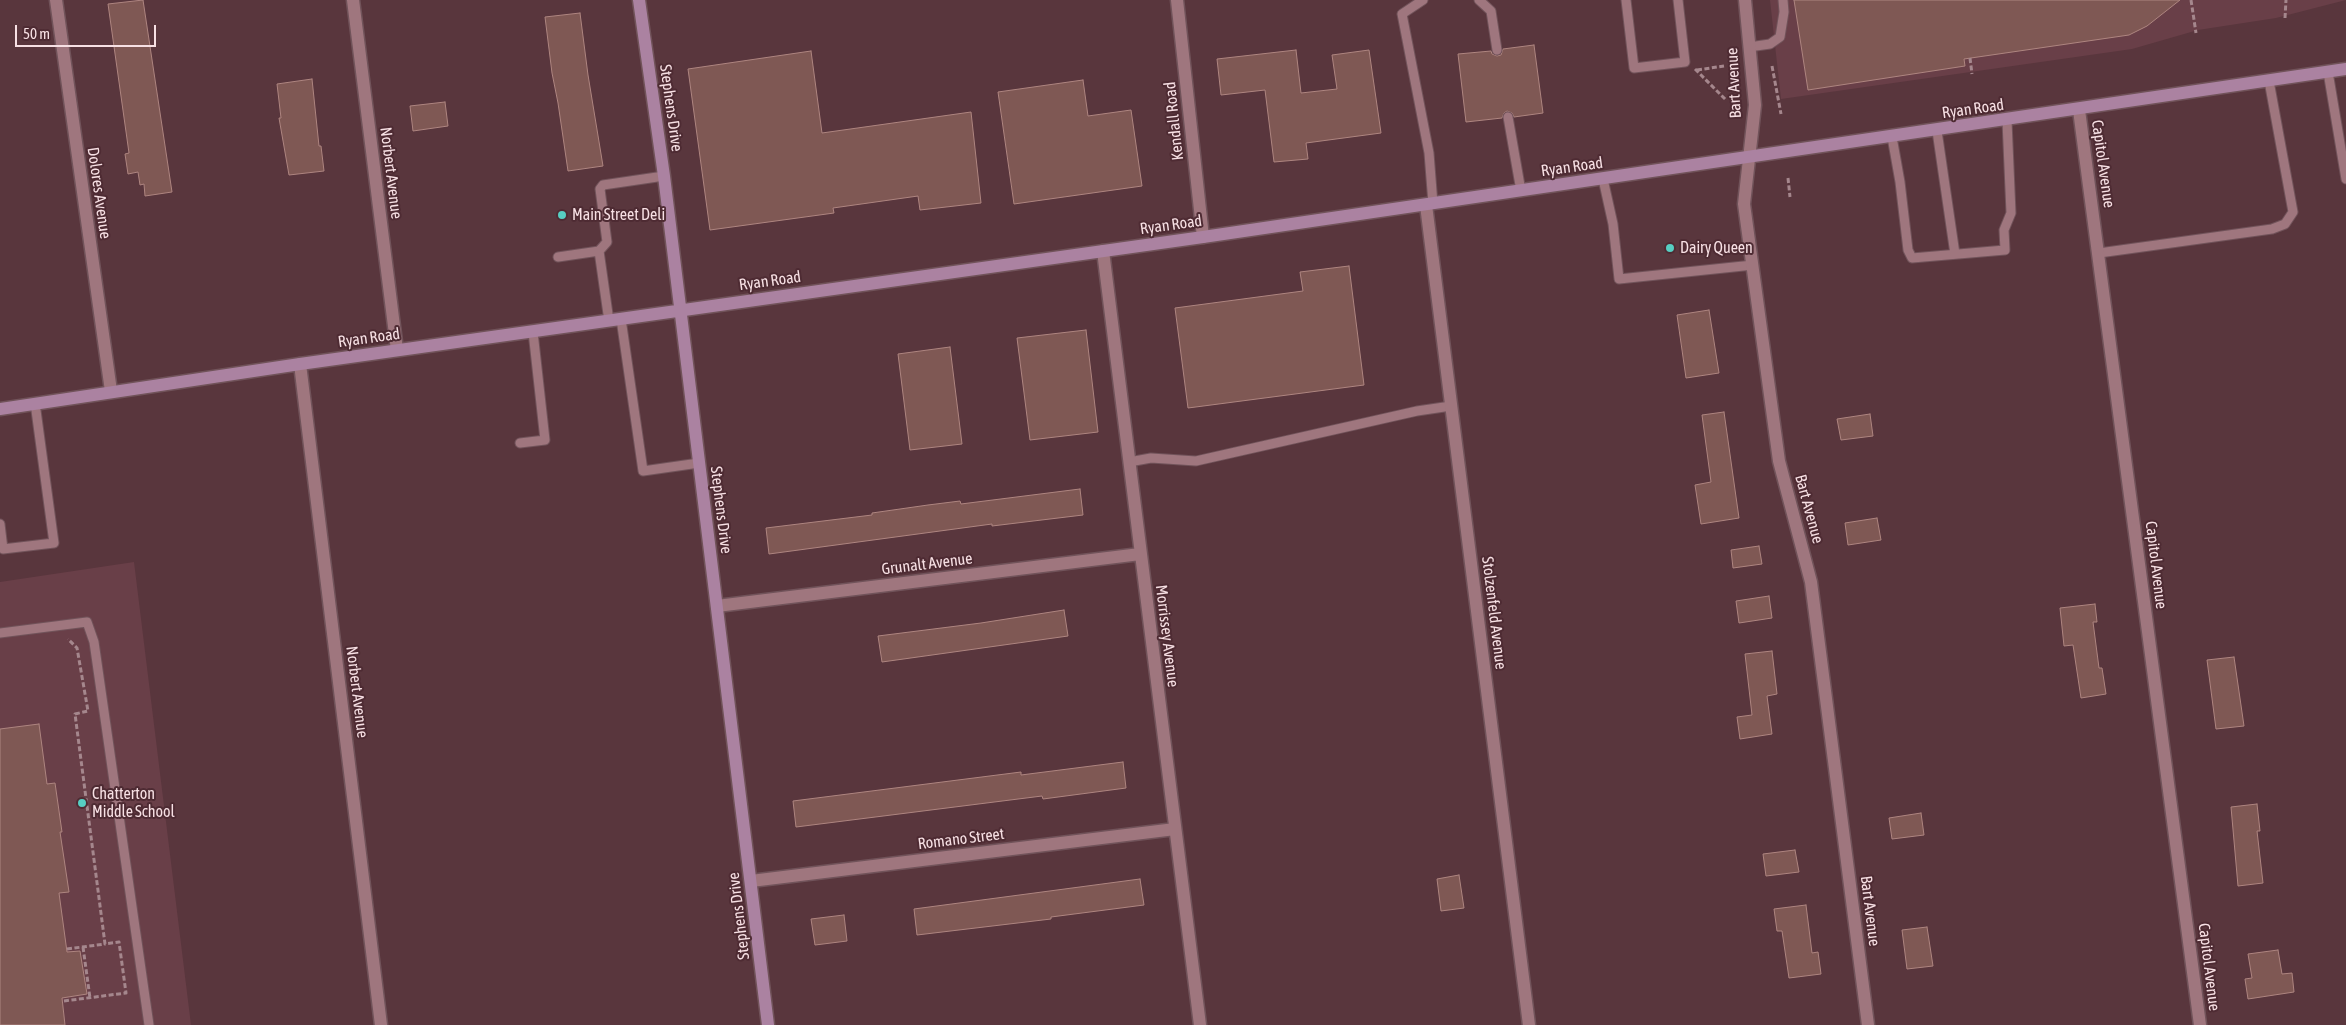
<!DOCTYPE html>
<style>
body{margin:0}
#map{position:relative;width:2346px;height:1025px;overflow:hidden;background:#59363d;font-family:"Asap Condensed",sans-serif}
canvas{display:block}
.scale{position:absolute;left:15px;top:25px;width:141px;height:22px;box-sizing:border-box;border:2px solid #f7e0e4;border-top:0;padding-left:6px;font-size:15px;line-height:18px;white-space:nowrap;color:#f7e0e4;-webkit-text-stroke:4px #4e2b33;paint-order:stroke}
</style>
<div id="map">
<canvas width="2346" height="1025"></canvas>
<div class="scale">50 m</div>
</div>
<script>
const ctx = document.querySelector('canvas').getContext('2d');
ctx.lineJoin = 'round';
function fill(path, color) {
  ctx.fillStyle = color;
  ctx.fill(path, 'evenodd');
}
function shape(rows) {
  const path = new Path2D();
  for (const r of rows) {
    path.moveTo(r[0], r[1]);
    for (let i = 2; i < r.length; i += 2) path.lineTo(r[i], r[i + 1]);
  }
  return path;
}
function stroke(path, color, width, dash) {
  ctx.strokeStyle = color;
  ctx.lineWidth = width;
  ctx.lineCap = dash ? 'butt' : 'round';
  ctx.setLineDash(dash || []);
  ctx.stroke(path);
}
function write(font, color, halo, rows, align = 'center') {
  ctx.font = font + ' "Asap Condensed",sans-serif';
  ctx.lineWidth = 4;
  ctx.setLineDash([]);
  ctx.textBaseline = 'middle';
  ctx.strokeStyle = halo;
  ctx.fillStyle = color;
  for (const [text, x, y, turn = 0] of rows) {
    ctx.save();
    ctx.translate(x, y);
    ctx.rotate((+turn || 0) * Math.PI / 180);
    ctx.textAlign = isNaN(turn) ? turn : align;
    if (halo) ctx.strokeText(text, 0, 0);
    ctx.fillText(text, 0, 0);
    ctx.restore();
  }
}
const built = shape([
 [1770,0,2346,0,2276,18,2198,30,2132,49,1781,99],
 [134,562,191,1025,0,1025,0,582]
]);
const building = shape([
 [143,0,172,192,145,196,144,184,140,185,138,172,128,174,125,154,129,153,108,4,143,0],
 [1794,0,2180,0,2147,26,2129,35,1964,59,1965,66,1808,90,1794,0],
 [580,13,588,75,603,166,568,171,558,103,552,73,545,17,580,13],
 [1534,45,1543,113,1514,117,1512,113,1507,111,1504,113,1502,118,1466,122,1458,54,1491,51,1492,54,1497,56,1501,55,1503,49,1534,45],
 [1296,50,1301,93,1337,89,1332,55,1369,50,1381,133,1306,143,1308,159,1274,162,1265,90,1221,95,1217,59,1296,50],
 [811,51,822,133,971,112,981,203,920,210,918,196,833,208,834,213,710,230,688,69,811,51],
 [312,79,319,146,321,146,324,171,289,175,279,118,281,118,277,84,312,79],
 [1083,80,1088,116,1131,110,1142,186,1014,204,998,92,1083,80],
 [445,102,448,126,413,131,410,106,445,102],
 [1349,266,1364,385,1188,408,1175,308,1303,291,1300,272,1349,266],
 [1709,310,1719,373,1686,378,1677,315,1709,310],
 [1086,330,1098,432,1030,440,1017,338,1086,330],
 [950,347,962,444,910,450,898,354,950,347],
 [1724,412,1739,518,1701,524,1695,485,1711,482,1702,415,1724,412],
 [1870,414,1873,436,1841,440,1837,419,1870,414],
 [1080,489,1083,515,992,526,992,524,769,554,766,528,872,515,872,513,928,505,960,501,961,504,1080,489],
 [1877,518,1881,540,1848,545,1845,523,1877,518],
 [1759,546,1762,564,1733,568,1731,550,1759,546],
 [1769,596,1772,618,1739,623,1736,601,1769,596],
 [2095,604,2097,622,2093,622,2099,668,2102,668,2106,694,2081,698,2073,645,2064,646,2060,608,2095,604],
 [1064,610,1068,636,882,662,878,636,981,623,1064,610],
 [1772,651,1777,694,1767,696,1772,734,1740,739,1737,717,1752,715,1745,654,1772,651],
 [2234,657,2244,726,2216,729,2207,660,2234,657],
 [39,724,47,784,55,783,62,832,60,832,69,892,59,893,67,952,80,951,87,994,62,998,65,1025,0,1025,0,729,39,724],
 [1123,762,1126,788,1043,799,1042,796,796,827,793,801,1021,772,1021,775,1123,762],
 [2257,804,2260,831,2257,831,2263,883,2238,886,2231,807,2257,804],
 [1921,813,1924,835,1892,839,1889,818,1921,813],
 [1795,850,1799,872,1766,876,1763,854,1795,850],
 [1459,875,1464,908,1441,911,1437,879,1459,875],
 [1140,879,1144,905,1051,917,1051,919,917,935,914,909,1140,879],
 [1806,905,1812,953,1818,952,1821,974,1789,978,1782,931,1777,931,1774,909,1806,905],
 [844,915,847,941,815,945,811,919,844,915],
 [1927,927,1933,966,1907,969,1902,930,1927,927],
 [2278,950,2282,974,2292,973,2294,992,2248,999,2245,979,2252,978,2248,954,2278,950]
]);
const path = shape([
 [2191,0,2196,33],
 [2285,18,2286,0],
 [1970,58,1972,74],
 [1772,66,1781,114],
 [1695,69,1726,100],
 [1697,70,1724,66],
 [1788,178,1790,197],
 [83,947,90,998],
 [67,949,105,944],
 [64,1001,126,993,119,942,105,944,75,714,88,711,77,648,68,639]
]);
const lane = shape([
 [1423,0,1402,14,1429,153,1433,204],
 [1479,0,1491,11,1497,50],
 [1626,0,1634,68,1685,62,1678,0],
 [1749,47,1770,44,1780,37,1784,12,1783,0],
 [2328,72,2346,179],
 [1508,117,1521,191],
 [1937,131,1955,254],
 [1892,137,1900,182,1908,250,1912,258,2005,250,2004,230,2011,213,2007,121],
 [1603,179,1613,224,1619,279,1753,265],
 [599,251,609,321],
 [2099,253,2272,229,2285,224,2293,212,2269,81],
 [558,257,599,251,607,242,600,189,603,185,664,176],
 [621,319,643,471,699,463],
 [520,443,545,440,533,332],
 [1129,462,1151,458,1196,461,1417,411,1451,406],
 [0,524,3,549,54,543,35,403],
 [0,633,87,622,94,642,149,1025]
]);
const street = shape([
 [56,0,111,391],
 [353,0,397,350],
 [1177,0,1203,237],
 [1745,0,1755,105,1744,204,1779,461,1811,582,1868,1025],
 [2079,110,2200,1025],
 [1426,205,1529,1025],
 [1103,251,1200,1025],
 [300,364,381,1025],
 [717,606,1140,554],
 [751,881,1175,829]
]);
const secondary = shape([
 [639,0,664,176,768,1025],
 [0,409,300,364,1203,237,2346,69]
]);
const markers = [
 [562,215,5,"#57cec2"],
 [1670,248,5,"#57cec2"],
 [82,803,5,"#57cec2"]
];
const streetNames = [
 ["Bart Avenue",1734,83,-93],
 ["Stephens Drive",671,108,82],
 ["Ryan Road",1973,109,-8],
 ["Kendall Road",1174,121,-96],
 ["Capitol Avenue",2103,164,82],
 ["Ryan Road",1572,167,-8],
 ["Norbert Avenue",391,173,83],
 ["Dolores Avenue",99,193,82],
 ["Ryan Road",1171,225,-8],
 ["Ryan Road",770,281,-8],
 ["Ryan Road",369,338,-8],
 ["Bart Avenue",1809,509,75],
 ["Stephens Drive",721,510,83],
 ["Grunalt Avenue",927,564,-7],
 ["Capitol Avenue",2156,565,83],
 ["Stolzenfeld Avenue",1494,613,83],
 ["Morrissey Avenue",1167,636,83],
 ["Norbert Avenue",357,692,83],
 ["Romano Street",961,839,-7],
 ["Bart Avenue",1870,911,83],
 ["Stephens Drive",739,916,-97],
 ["Capitol Avenue",2209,967,83]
];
const poiNames = [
 ["Main Street Deli",572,215],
 ["Dairy Queen",1680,248],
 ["Chatterton",92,794],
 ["Middle School",92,812]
];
fill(built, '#693f48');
fill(building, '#7f5854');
stroke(building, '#ae8580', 1);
stroke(lane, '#71535a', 11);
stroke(street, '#71535a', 15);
stroke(secondary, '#71535a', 15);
stroke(path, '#a5878d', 3, [5, 2.5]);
stroke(lane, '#9f767e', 9);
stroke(street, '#9f767e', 12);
stroke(secondary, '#ab82a1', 12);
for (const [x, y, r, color] of markers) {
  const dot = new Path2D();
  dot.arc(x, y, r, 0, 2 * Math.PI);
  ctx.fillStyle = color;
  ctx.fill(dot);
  stroke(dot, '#4e2b33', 2);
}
write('16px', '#f7e0e4', '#4e2b33', streetNames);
write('16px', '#f7e0e4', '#4e2b33', poiNames, 'left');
</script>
